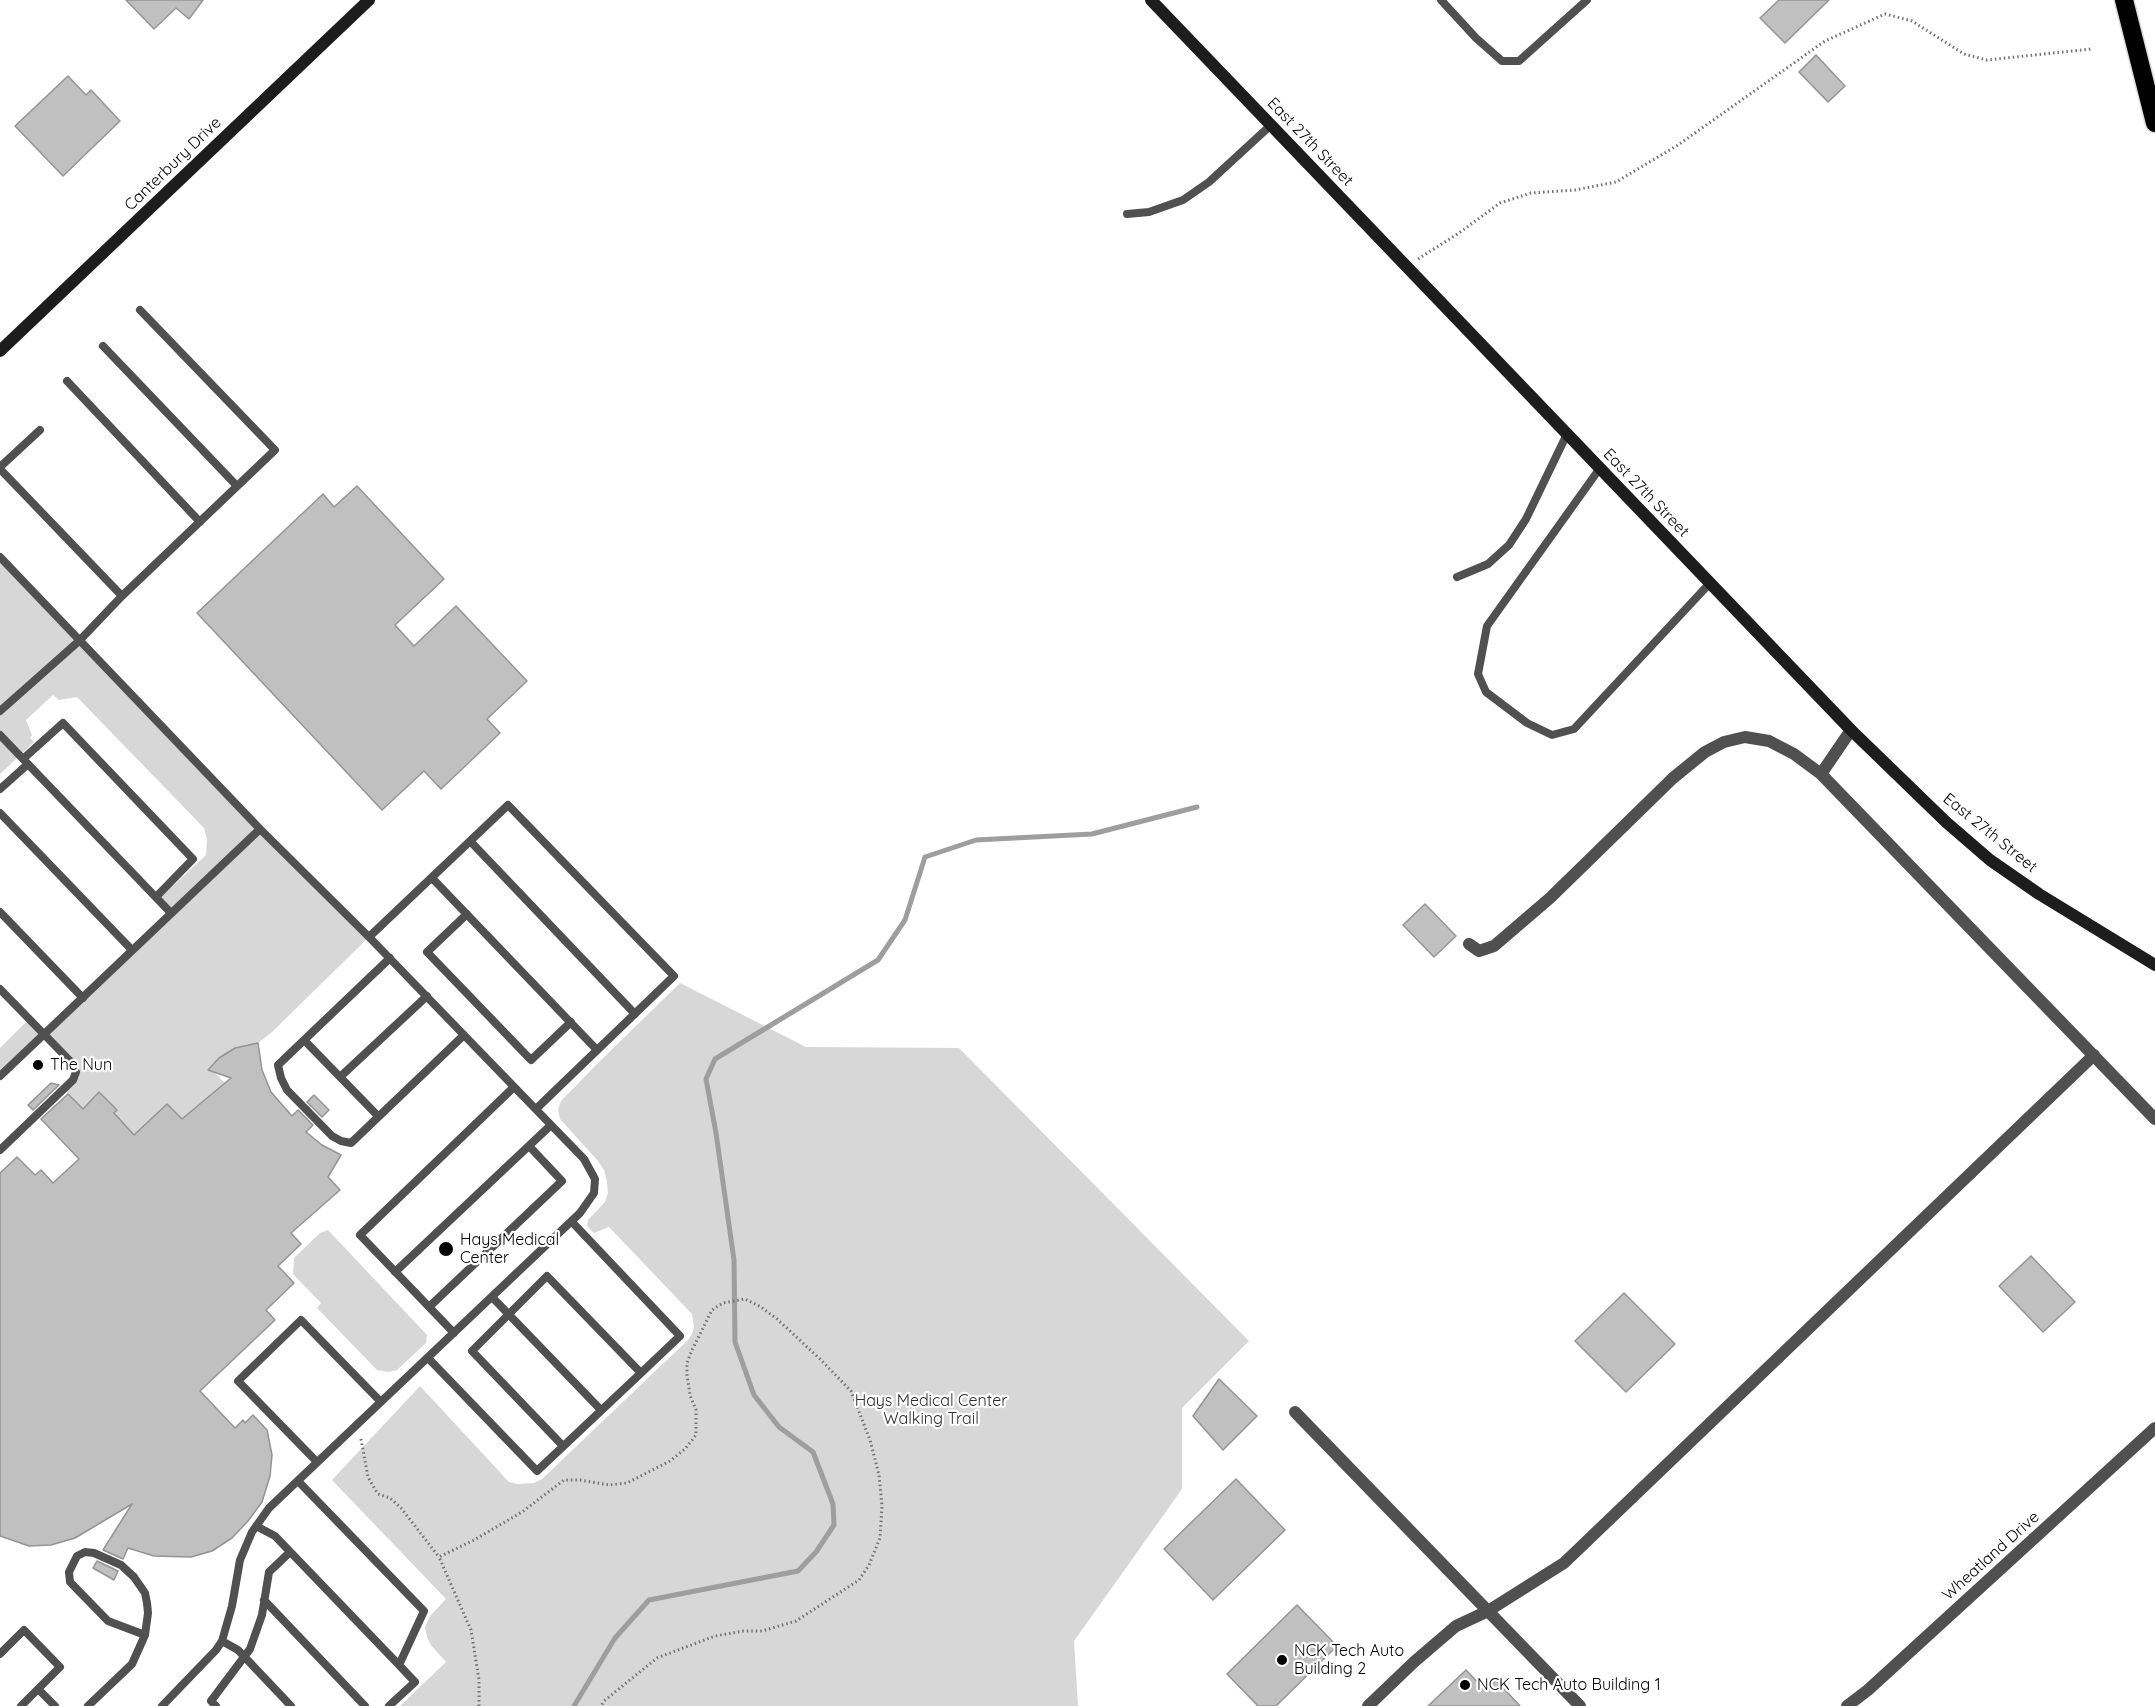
<!DOCTYPE html>
<style>
body{margin:0}
canvas{display:block;background:#fff}
</style>
<canvas width="2155" height="1706"></canvas>
<script>
const ctx = document.querySelector('canvas').getContext('2d');
ctx.lineJoin = 'round';
function fill(path, color) {
  ctx.fillStyle = color;
  ctx.fill(path, 'evenodd');
}
function shape(rows) {
  const path = new Path2D();
  for (const r of rows) {
    path.moveTo(r[0], r[1]);
    for (let i = 2; i < r.length; i += 2) path.lineTo(r[i], r[i + 1]);
  }
  return path;
}
function stroke(path, color, width, dash) {
  ctx.strokeStyle = color;
  ctx.lineWidth = width;
  ctx.lineCap = dash ? 'butt' : 'round';
  ctx.setLineDash(dash || []);
  ctx.stroke(path);
}
function write(font, color, halo, rows, align = 'center') {
  ctx.font = font + ' Quicksand,sans-serif';
  ctx.lineWidth = 4.5;
  ctx.setLineDash([]);
  ctx.textBaseline = 'middle';
  ctx.strokeStyle = halo;
  ctx.fillStyle = color;
  for (const [text, x, y, turn = 0] of rows) {
    ctx.save();
    ctx.translate(x, y);
    ctx.rotate((+turn || 0) * Math.PI / 180);
    ctx.textAlign = isNaN(turn) ? turn : align;
    if (halo) ctx.strokeText(text, 0, 0);
    ctx.fillText(text, 0, 0);
    ctx.restore();
  }
}
const green = shape([
 [0,557,369,937,272,1032,258,1043,235,1048,219,1058,214,1072,225,1083,182,1119,167,1104,157,1158,114,1113,117,1110,100,1092,83,1109,63,1089,76,1072,44,1034,0,1076,0,1048,29,1019,44,1034,171,914,158,900,206,855,207,840,204,828,77,697,59,700,53,695,26,720,32,735,30,738,34,742,0,774],
 [680,983,806,1047,959,1048,1249,1341,1182,1408,1182,1489,1074,1641,1078,1706,400,1706,446,1662,431,1645,427,1637,425,1627,430,1616,446,1599,332,1480,420,1386,509,1482,517,1484,534,1483,542,1479,688,1340,692,1334,694,1327,692,1314,609,1227,594,1233,587,1226,588,1220,605,1202,608,1193,607,1182,604,1170,598,1161,560,1119,558,1110,561,1101,596,1065],
 [328,1230,427,1335,426,1343,397,1370,389,1372,377,1370,317,1308,321,1303,293,1274,294,1258,320,1233]
]);
const stream = shape([
 [574,1706,615,1638,649,1600,798,1571,816,1552,834,1525,833,1504,813,1452,779,1427,754,1395,735,1342,734,1260,716,1133,706,1079,715,1059,878,960,905,920,925,857,976,840,1092,834,1197,807]
]);
const building = shape([
 [126,0,203,0,189,19,176,8,154,29,126,0],
 [1779,0,1829,0,1785,43,1760,18,1779,0],
 [1816,55,1845,86,1828,102,1799,72,1816,55],
 [68,76,86,95,91,90,120,121,63,176,15,126,68,76],
 [357,486,444,579,395,625,414,646,456,606,527,681,487,719,500,733,441,789,424,771,382,810,197,613,323,494,334,507,357,486],
 [1425,904,1456,936,1434,957,1403,925,1425,904],
 [258,1043,262,1070,271,1092,292,1116,298,1110,313,1125,306,1132,322,1145,341,1155,328,1177,340,1190,291,1233,301,1244,278,1266,294,1283,266,1310,275,1320,200,1391,235,1428,243,1420,245,1423,253,1415,267,1430,272,1455,270,1476,262,1502,248,1521,232,1538,212,1551,191,1557,154,1556,128,1548,123,1559,103,1550,132,1504,75,1538,51,1545,29,1546,0,1536,0,1173,17,1157,35,1175,41,1170,53,1183,79,1159,41,1119,68,1094,83,1109,99,1092,117,1110,114,1113,134,1135,167,1104,182,1119,231,1078,208,1070,219,1058,235,1048,258,1043],
 [51,1083,59,1085,33,1110,28,1105,51,1083],
 [314,1095,329,1110,322,1117,307,1102,314,1095],
 [2031,1256,2075,1302,2043,1332,1999,1286,2031,1256],
 [1624,1293,1675,1344,1626,1392,1575,1341,1624,1293],
 [1219,1379,1257,1416,1223,1450,1193,1416,1219,1379],
 [1236,1479,1285,1530,1213,1600,1164,1549,1236,1479],
 [97,1561,118,1571,114,1580,93,1568,97,1561],
 [1297,1605,1337,1646,1276,1706,1258,1706,1227,1674,1297,1605],
 [1466,1670,1485,1690,1496,1680,1520,1706,1428,1706,1466,1670]
]);
const path = shape([
 [1418,259,1459,233,1500,203,1531,193,1575,190,1616,182,1678,145,1825,41,1885,14,1912,21,1964,54,1987,60,2091,49],
 [361,1439,368,1477,373,1486,378,1494,390,1498,401,1508,439,1557],
 [479,1706,479,1680,471,1630,439,1557,474,1540,522,1512,564,1480,580,1480,609,1485,627,1483,670,1461,685,1449,696,1435,696,1410,690,1395,687,1375,687,1363,692,1350,712,1310,723,1303,745,1299,761,1307,777,1319,820,1359,851,1391,870,1440,879,1475,882,1506,880,1538,869,1565,859,1580,796,1621,762,1631,744,1631,715,1636,657,1658,604,1701,601,1706]
]);
const lane = shape([
 [1441,0,1476,38,1502,61,1519,61,1587,0],
 [1127,214,1149,212,1183,200,1209,182,1271,125],
 [103,346,237,486],
 [67,381,200,522],
 [0,467,40,430],
 [1600,468,1487,626,1478,674,1486,692,1527,723,1552,735,1574,729,1710,583],
 [0,469,122,596],
 [0,557,260,829,369,937,584,1159,595,1179,594,1193,580,1213,269,1508,252,1532,240,1560,232,1606,222,1641,216,1650,162,1706],
 [1457,577,1488,564,1509,545,1526,519,1567,434],
 [0,711,79,641,122,596,275,450,140,310],
 [0,735,171,913],
 [23,759,63,723,193,859,156,897],
 [0,789,28,764],
 [0,813,132,950],
 [470,841,635,1014],
 [432,878,597,1050],
 [0,912,83,998],
 [467,914,427,952,531,1060,571,1022],
 [369,937,508,805,674,976,536,1109],
 [390,958,278,1065,281,1078,287,1090,332,1136,341,1141,351,1143,464,1035],
 [0,989,71,1062,76,1072,73,1080,0,1150],
 [304,1040,378,1116],
 [0,1076,260,829],
 [340,1077,427,996],
 [395,1272,551,1125],
 [492,1297,601,1410],
 [429,1307,562,1181,529,1146],
 [454,1333,360,1235,514,1087],
 [428,1358,537,1471,641,1373,680,1336,572,1222],
 [563,1446,472,1351,547,1276,641,1373],
 [317,1462,238,1381,301,1320,381,1402],
 [298,1481,424,1611,399,1665,415,1682,389,1706],
 [256,1526,275,1536,399,1665],
 [264,1600,365,1706],
 [222,1641,238,1650,291,1706],
 [0,1654,24,1630,60,1667,21,1706],
 [38,1689,55,1706],
 [88,1706,132,1664,145,1635,148,1613,147,1603,145,1593,134,1577,121,1565,94,1553,85,1552,77,1556,69,1572,70,1582,108,1621,145,1635],
 [216,1706,211,1701,250,1649,262,1615,269,1572,290,1552]
]);
const street = shape([
 [1821,774,1851,730],
 [1469,944,1479,951,1494,946,1550,898,1673,778,1705,752,1724,742,1745,737,1769,741,1794,754,1821,774,2155,1119],
 [1295,1412,1580,1706],
 [1368,1706,1414,1662,1456,1626,1488,1611,1564,1563,2094,1055],
 [1847,1706,1868,1690,2155,1428]
]);
const secondary = shape([
 [1151,0,1851,730,1946,822,1990,860,2039,894,2155,965],
 [0,351,369,0]
]);
const highway = shape([
 [2124,0,2155,123]
]);
const markers = [
 [38,1065,6,"#000"],
 [446,1249,8,"#000"],
 [1282,1660,6,"#000"],
 [1465,1685,6,"#000"]
];
const streetNames = [
 ["East 27th Street",1310,142,46],
 ["Canterbury Drive",173,164,-44],
 ["East 27th Street",1646,493,46],
 ["East 27th Street",1990,833,39],
 ["Wheatland Drive",1991,1556,-42]
];
const poiNames = [
 ["The Nun",50,1065],
 ["Hays Medical",460,1240],
 ["Center",460,1258],
 ["NCK Tech Auto",1294,1651],
 ["Building 2",1294,1669],
 ["NCK Tech Auto Building 1",1477,1685]
];
const parkNames = [
 ["Hays Medical Center",931,1401],
 ["Walking Trail",931,1419]
];
fill(green, '#d7d7d7');
stroke(stream, '#9e9e9e', 5);
fill(building, '#c0c0c0');
stroke(building, '#949494', 1.5);
stroke(highway, '#dbdbdb', 21);
stroke(path, '#727272', 3, [1.5, 3]);
stroke(lane, '#505050', 8);
stroke(street, '#505050', 12);
stroke(secondary, '#1d1d1d', 12);
stroke(highway, '#000', 18);
for (const [x, y, r, color] of markers) {
  const dot = new Path2D();
  dot.arc(x, y, r, 0, 2 * Math.PI);
  ctx.fillStyle = color;
  ctx.fill(dot);
  stroke(dot, '#fff', 2);
}
write('16px', '#000', '#fff', streetNames);
write('16px', '#000', '#fff', poiNames, 'left');
write('16px', '#2e2e2e', '#fff', parkNames);
</script>
